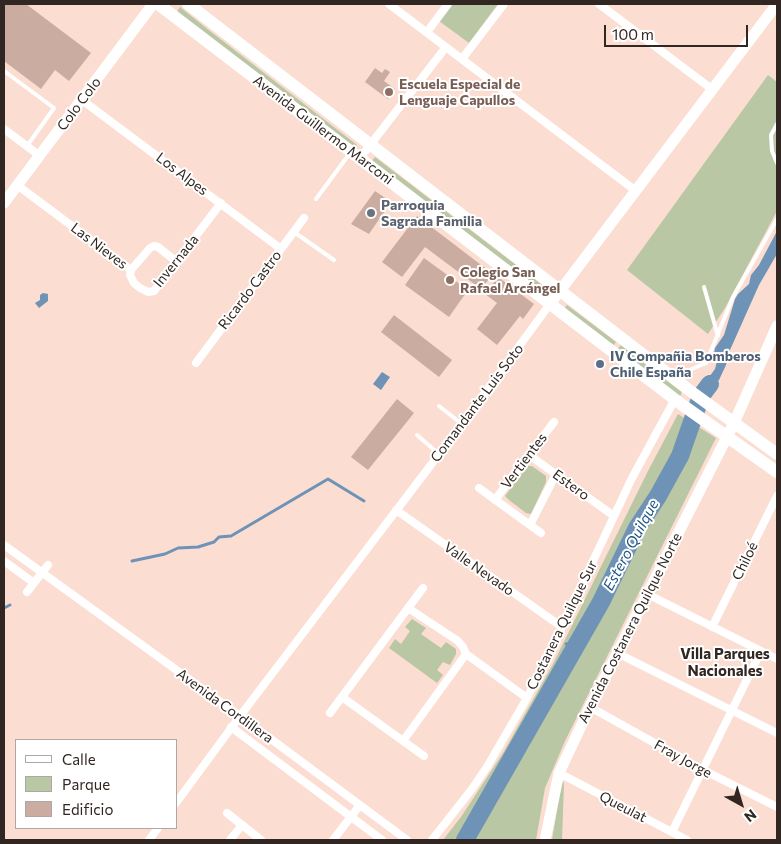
<!DOCTYPE html>
<meta charset="utf-8">
<style>
body{margin:0}
#map{position:relative;width:781px;height:844px;overflow:hidden;background:#fcddd1;font-family:Commissioner,sans-serif}
canvas{display:block}
.frame{position:absolute;inset:0;border:5px solid #312621;pointer-events:none}
.legend{position:absolute;left:15px;top:739px;width:162px;height:90px;box-sizing:border-box;background:#fff;border:1px solid #ada8a6;margin:0;padding:6px 9px;list-style:none;font-size:15px;color:#312621}
.legend li{display:flex;align-items:center;gap:10px;height:25px}
.legend b{width:25px;border:1px solid #ada8a6}
.north{position:absolute;left:716px;top:779px;width:50px;height:50px;-webkit-text-stroke:4px #fff;paint-order:stroke;rotate:141deg;font-size:14px;font-weight:700;line-height:20px;text-align:center;color:#312621}
.north::after{content:'';display:block;margin:auto;width:18px;height:22px;background:#312621;clip-path:polygon(50% 0,100% 100%,50% 72%,0 100%)}
.scale{position:absolute;left:604px;top:25px;width:144px;height:22px;box-sizing:border-box;border:2px solid #312621;border-top:0;padding-left:6px;font-size:15px;line-height:18px;white-space:nowrap;color:#312621;-webkit-text-stroke:4px #fff;paint-order:stroke}
</style>
<div id="map">
<canvas width="781" height="844"></canvas>
<div class="frame"></div>
<ul class="legend">
<li><b style="height:6px;background:#fff"></b>Calle</li>
<li><b style="height:14px;background:#bac7a4"></b>Parque</li>
<li><b style="height:14px;background:#caada0"></b>Edificio</li>
</ul>
<div class="north">N</div>
<div class="scale">100 m</div>
</div>
<script>
const ctx = document.querySelector('canvas').getContext('2d');
ctx.lineJoin = 'round';
function fill(path, color) {
  ctx.fillStyle = color;
  ctx.fill(path, 'evenodd');
}
function shape(rows) {
  const path = new Path2D();
  for (const r of rows) {
    path.moveTo(r[0], r[1]);
    for (let i = 2; i < r.length; i += 2) path.lineTo(r[i], r[i + 1]);
  }
  return path;
}
function stroke(path, color, width, dash) {
  ctx.strokeStyle = color;
  ctx.lineWidth = width;
  ctx.lineCap = dash ? 'butt' : 'round';
  ctx.setLineDash(dash || []);
  ctx.stroke(path);
}
function write(font, color, halo, rows, align = 'center') {
  ctx.font = font + ' Commissioner,sans-serif';
  ctx.lineWidth = 4;
  ctx.setLineDash([]);
  ctx.textBaseline = 'middle';
  ctx.strokeStyle = halo;
  ctx.fillStyle = color;
  for (const [text, x, y, turn = 0] of rows) {
    ctx.save();
    ctx.translate(x, y);
    ctx.rotate((+turn || 0) * Math.PI / 180);
    ctx.textAlign = isNaN(turn) ? turn : align;
    if (halo) ctx.strokeText(text, 0, 0);
    ctx.fillText(text, 0, 0);
    ctx.restore();
  }
}
const green = shape([
 [452,4,498,4,469,43,439,21],
 [180,7,210,31,357,145,353,149,176,13],
 [768,75,777,82,777,211,725,308,708,334,627,270],
 [375,157,550,291,546,296,371,162],
 [567,305,616,342,613,346,564,309],
 [621,345,682,391,680,397,617,350],
 [678,414,716,438,565,741,545,788,536,840,443,840,461,817,503,753,553,664,648,471],
 [528,466,532,466,546,476,546,482,531,514,526,513,509,500,505,496],
 [412,619,426,628,421,634,441,648,446,642,456,649,456,654,450,665,443,662,437,670,443,675,437,683,389,648,395,639,401,644,410,631,405,627],
 [562,781,564,783,562,840,552,840]
]);
const water = shape([
 [777,231,777,254,759,285,730,350,726,365,719,380,708,392,707,399,696,390,701,388,715,369,717,361,717,356,714,354,715,348,724,335,735,299,738,294,749,284,751,275,759,265],
 [43,293,48,294,48,301,39,308,35,303,40,300,40,295],
 [382,372,390,377,381,390,373,384]
]);
const stream = shape([
 [132,561,165,554,178,548,198,547,214,542,219,537,231,536,328,479,364,501],
 [4,608,10,605],
 [566,644,578,642]
]);
const river = shape([
 [465,840,601,602,637,528,658,496,680,456,701,396,710,384]
]);
const building = shape([
 [4,4,26,4,91,53,69,81,55,70,41,89,4,61],
 [375,68,382,73,385,69,390,72,384,81,395,89,388,99,365,82],
 [375,191,391,202,369,234,351,224],
 [417,216,493,274,481,289,425,247,402,277,382,262],
 [424,258,468,290,449,317,405,285],
 [498,277,534,304,523,319,520,316,497,345,477,329,497,303,485,294],
 [394,315,452,360,439,377,381,332],
 [397,399,414,413,368,470,351,457]
]);
const lane = shape([
 [4,71,54,108,27,146],
 [777,124,771,135,772,151,777,163],
 [316,199,350,153],
 [294,232,334,260],
 [704,287,718,336],
 [679,380,685,372,706,363,733,297,777,219],
 [439,406,462,424],
 [417,435,439,454]
]);
const street = shape([
 [389,4,636,191],
 [599,4,713,90],
 [427,32,448,4],
 [462,59,504,4],
 [82,100,281,249],
 [4,129,40,156],
 [360,158,446,47],
 [17,185,131,270,150,248,154,246,158,247,177,262],
 [131,270,130,275,134,283,140,288,148,292,154,291,221,203],
 [196,363,304,218],
 [529,455,614,516],
 [479,488,530,525,556,474],
 [495,500,554,422],
 [396,510,562,627],
 [530,525,541,533],
 [4,545,240,716,407,840],
 [4,561,34,583],
 [27,592,48,565],
 [647,594,777,659],
 [408,608,458,641,463,647,466,654],
 [712,627,777,496],
 [617,653,777,733],
 [342,697,424,756],
 [590,707,703,770,777,807],
 [330,713,423,588],
 [231,727,382,840],
 [403,741,466,654,527,698],
 [559,773,687,840],
 [176,803,240,716,462,424,550,304],
 [227,813,261,840],
 [672,832,761,651],
 [149,840,158,828],
 [230,840,242,825],
 [333,840,360,805],
 [432,840,472,789,487,767,527,698,562,627,632,478,675,399]
]);
const secondary = shape([
 [4,203,153,4],
 [550,304,777,4],
 [545,840,559,773,590,707,734,423,777,326]
]);
const primary = shape([
 [158,4,681,404,777,472],
 [188,4,689,390,777,454]
]);
const markers = [
 [389,92,5,"#8d6e63"],
 [371,213,5,"#6b7280"],
 [450,280,5,"#8d6e63"],
 [600,364,5,"#5c6f8a"]
];
const educationNames = [
 ["Escuela Especial de",399,84],
 ["Lenguaje Capullos",399,100],
 ["Colegio San",460,272],
 ["Rafael Arcángel",460,288]
];
const streetNames = [
 ["Colo Colo",79,104,-53],
 ["Avenida Guillermo Marconi",323,130,37],
 ["Los Alpes",182,174,37],
 ["Las Nieves",99,246,37],
 ["Invernada",176,261,-51],
 ["Ricardo Castro",250,290,-53],
 ["Comandante Luis Soto",477,403,-53],
 ["Vertientes",524,461,-53],
 ["Estero",571,485,36],
 ["Chiloé",745,561,-64],
 ["Valle Nevado",479,569,35],
 ["Costanera Quilque Sur",562,625,-64],
 ["Avenida Costanera Quilque Norte",630,628,-63],
 ["Avenida Cordillera",225,706,36],
 ["Fray Jorge",683,759,29],
 ["Queulat",623,807,27]
];
const worshipNames = [
 ["Parroquia",381,205],
 ["Sagrada Familia",381,221]
];
const serviceNames = [
 ["IV Compañia Bomberos",610,356],
 ["Chile España",610,372]
];
const waterNames = [
 ["Estero Quilque",631,545,-62]
];
const neighbourhoodNames = [
 ["Villa Parques",725,654],
 ["Nacionales",725,671]
];
fill(green, '#bac7a4');
fill(water, '#6e93b6');
stroke(stream, '#6e93b6', 3);
stroke(river, '#6e93b6', 18);
fill(building, '#caada0');
stroke(lane, '#fff', 4);
stroke(street, '#fff', 8);
stroke(secondary, '#fff', 11);
stroke(primary, '#fff', 12);
for (const [x, y, r, color] of markers) {
  const dot = new Path2D();
  dot.arc(x, y, r, 0, 2 * Math.PI);
  ctx.fillStyle = color;
  ctx.fill(dot);
  stroke(dot, '#fff', 2);
}
write('bold 14px', '#785e54', '#fff', educationNames, 'left');
write('14px', '#312621', '#fff', streetNames);
write('bold 14px', '#5b616d', '#fff', worshipNames, 'left');
write('bold 14px', '#4e5e75', '#fff', serviceNames, 'left');
write('italic 15px', '#1e5685', '#fff', waterNames);
write('bold 15px', '#312621', '#fff', neighbourhoodNames);
</script>
